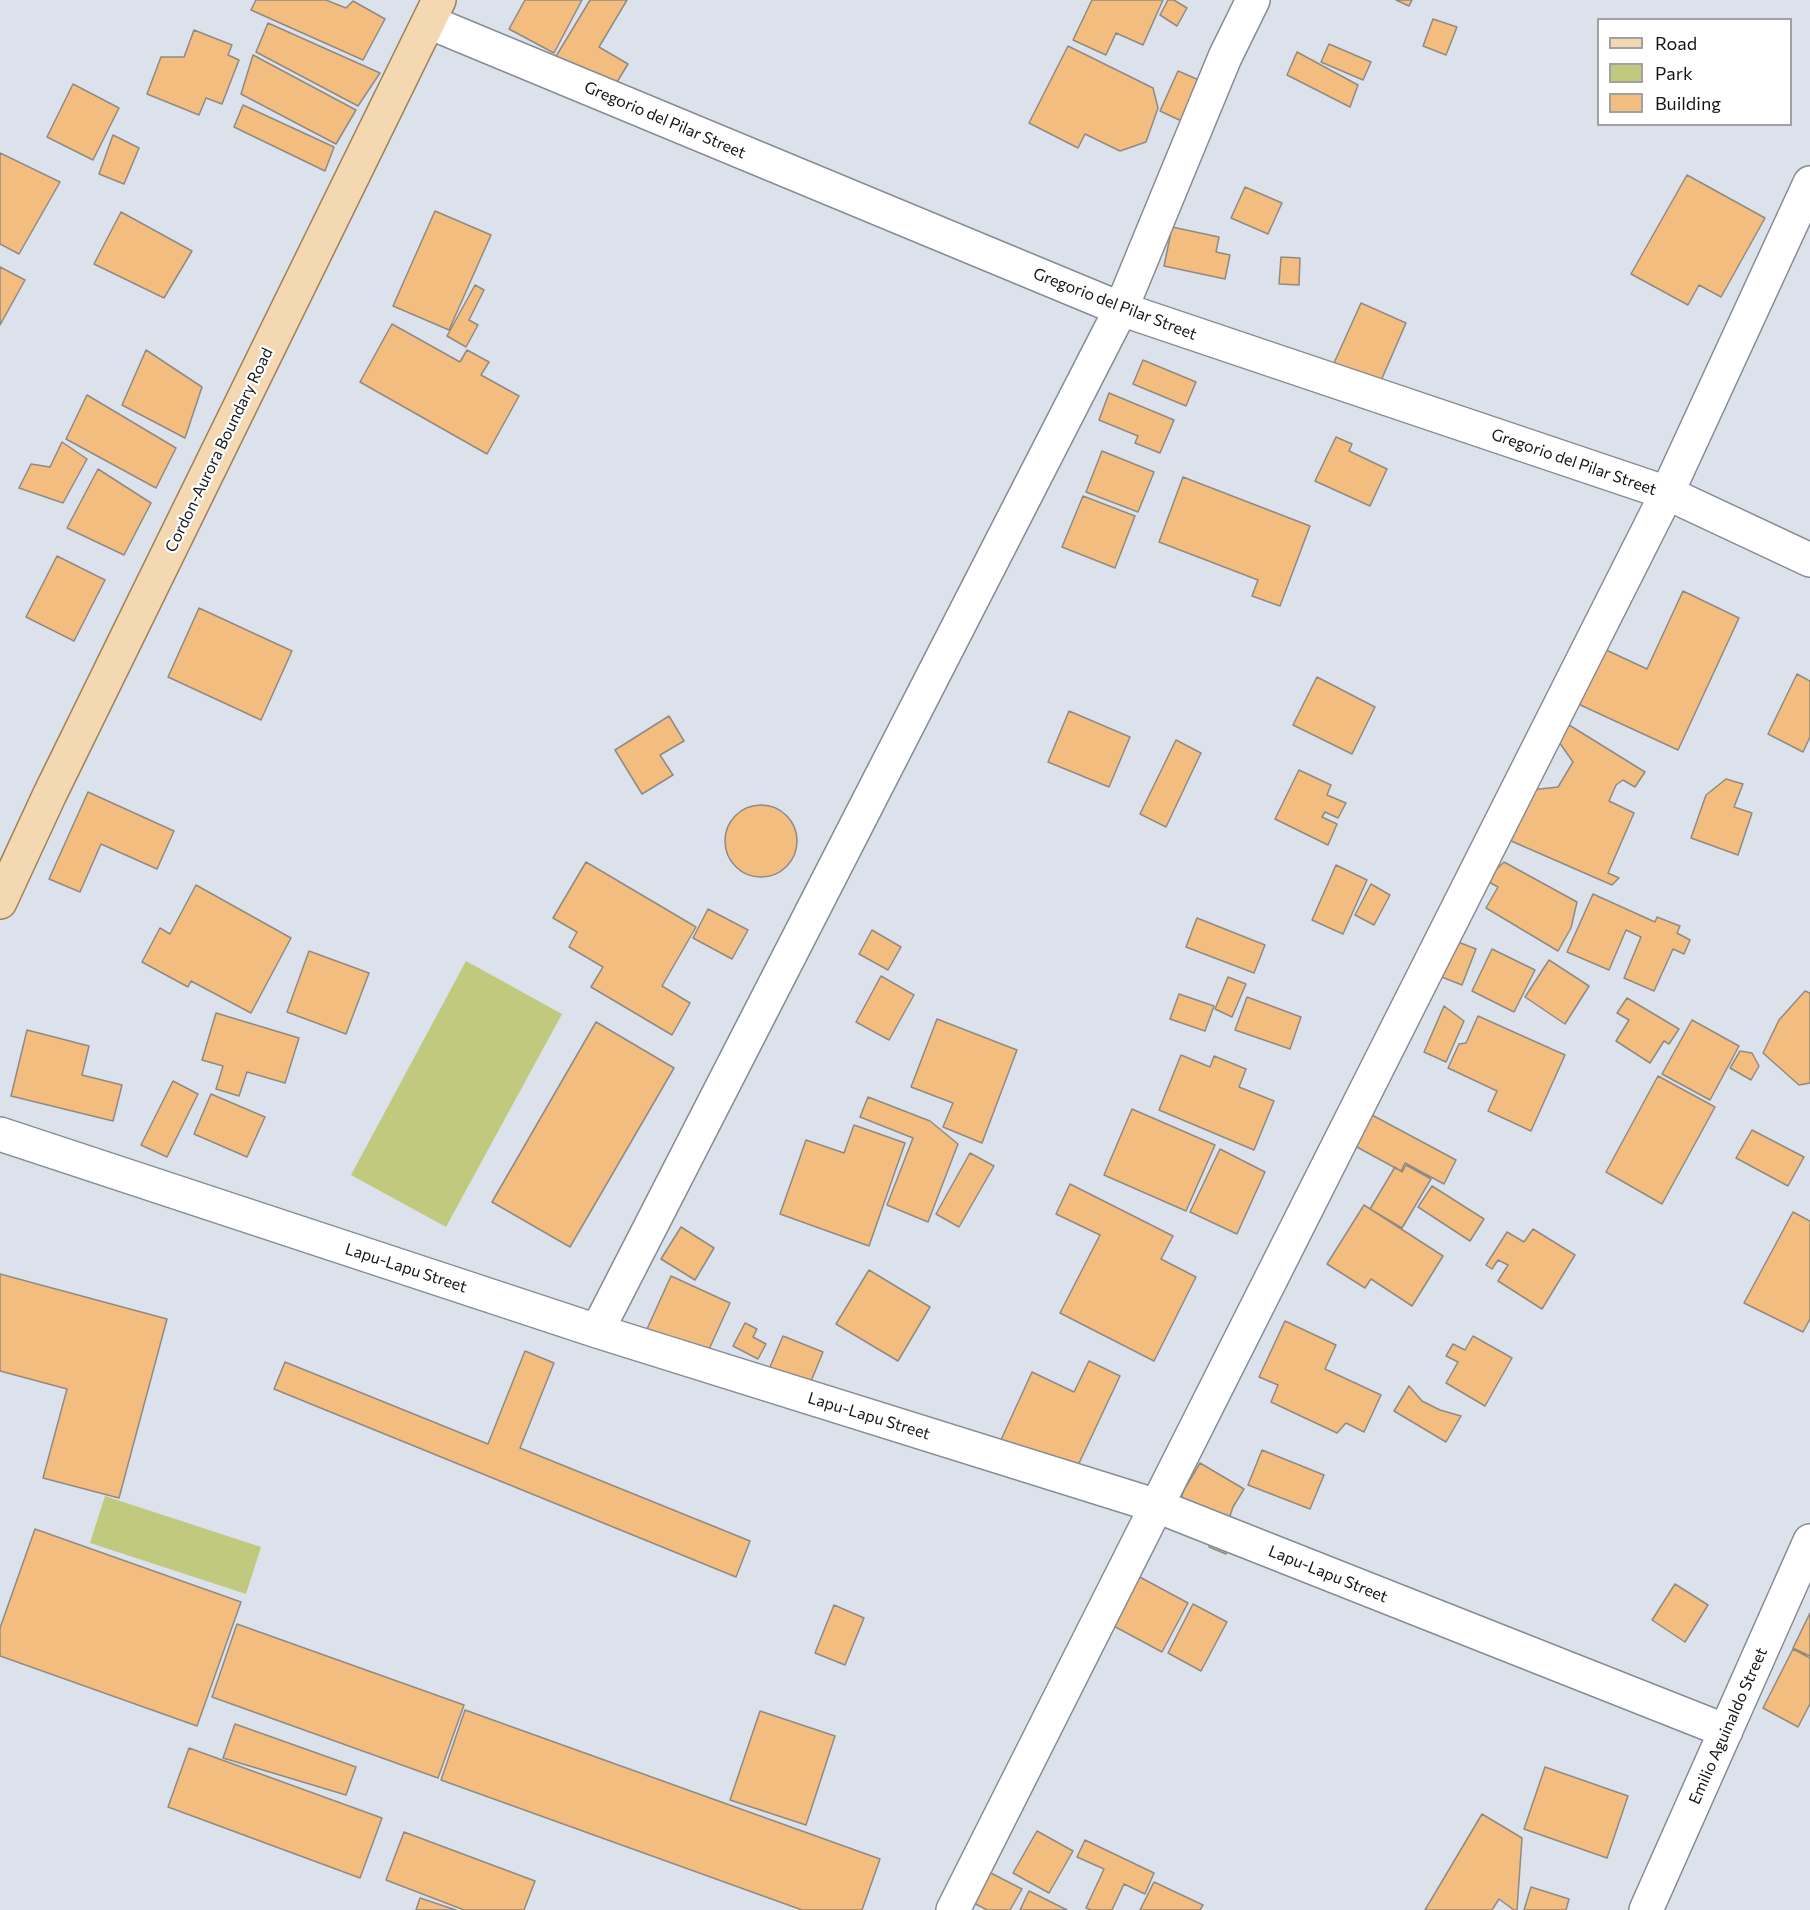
<!DOCTYPE html>
<style>
body{margin:0}
#map{position:relative;width:1810px;height:1910px;overflow:hidden;background:#dce2eb;font-family:Commissioner,sans-serif}
canvas{display:block}
.legend{position:absolute;left:1597px;top:18px;width:195px;height:108px;box-sizing:border-box;background:#fff;border:2px solid #a0a1a2;margin:0;padding:8px 10px;list-style:none;font-size:18px;color:#121416}
.legend li{display:flex;align-items:center;gap:12px;height:30px}
.legend b{width:30px;border:2px solid #a0a1a2}
</style>
<div id="map">
<canvas width="1810" height="1910"></canvas>
<ul class="legend">
<li><b style="height:8px;background:#f4d8b1"></b>Road</li>
<li><b style="height:16px;background:#c1c97e"></b>Park</li>
<li><b style="height:16px;background:#f2bd7e"></b>Building</li>
</ul>
</div>
<script>
const ctx = document.querySelector('canvas').getContext('2d');
ctx.lineJoin = 'round';
function fill(path, color) {
  ctx.fillStyle = color;
  ctx.fill(path, 'evenodd');
}
function shape(rows) {
  const path = new Path2D();
  for (const r of rows) {
    if (r.length === 3) {
      path.moveTo(r[0] + r[2], r[1]);
      path.arc(r[0], r[1], r[2], 0, 2 * Math.PI);
      continue;
    }
    path.moveTo(r[0], r[1]);
    for (let i = 2; i < r.length; i += 2) path.lineTo(r[i], r[i + 1]);
  }
  return path;
}
function stroke(path, color, width, dash) {
  ctx.strokeStyle = color;
  ctx.lineWidth = width;
  ctx.lineCap = dash ? 'butt' : 'round';
  ctx.setLineDash(dash || []);
  ctx.stroke(path);
}
function write(font, color, halo, rows, align = 'center') {
  ctx.font = font + ' Commissioner,sans-serif';
  ctx.lineWidth = 4.5;
  ctx.setLineDash([]);
  ctx.textBaseline = 'middle';
  ctx.strokeStyle = halo;
  ctx.fillStyle = color;
  for (const [text, x, y, turn = 0] of rows) {
    ctx.save();
    ctx.translate(x, y);
    ctx.rotate((+turn || 0) * Math.PI / 180);
    ctx.textAlign = isNaN(turn) ? turn : align;
    if (halo) ctx.strokeText(text, 0, 0);
    ctx.fillText(text, 0, 0);
    ctx.restore();
  }
}
const green = shape([
 [466,961,562,1014,446,1227,351,1175],
 [105,1496,261,1547,246,1594,90,1543]
]);
const building = shape([
 [256,0,326,0,346,8,353,1,385,19,363,60,251,10,256,0],
 [525,0,582,0,554,53,509,29,525,0],
 [590,0,627,0,599,47,628,64,611,92,555,58,590,0],
 [1092,0,1163,0,1143,45,1116,33,1106,55,1073,40,1092,0],
 [1168,0,1174,0,1187,8,1177,26,1160,15,1168,0],
 [1396,0,1412,0,1409,6,1396,0],
 [1433,19,1457,27,1446,55,1423,46,1433,19],
 [268,23,380,73,358,106,256,52,268,23],
 [194,30,232,45,228,55,239,60,222,104,206,98,199,115,147,94,161,57,184,57,194,30],
 [1329,44,1371,62,1363,80,1321,62,1329,44],
 [1068,46,1153,88,1158,108,1146,142,1120,151,1085,134,1078,148,1029,123,1068,46],
 [1297,52,1358,85,1350,107,1287,75,1297,52],
 [253,55,356,110,336,144,241,94,253,55],
 [1178,71,1206,83,1188,124,1160,111,1178,71],
 [73,84,119,108,93,160,47,137,73,84],
 [243,105,334,147,325,171,234,127,243,105],
 [113,135,139,148,124,184,99,174,113,135],
 [0,153,60,182,19,254,0,244,0,153],
 [1687,175,1765,218,1721,297,1699,285,1688,305,1631,274,1687,175],
 [1245,187,1282,203,1268,234,1231,218,1245,187],
 [435,211,491,235,449,330,393,306,435,211],
 [121,212,192,251,164,298,94,264,121,212],
 [1172,227,1219,237,1216,252,1230,255,1225,279,1164,266,1172,227],
 [1281,257,1300,258,1299,285,1279,284,1281,257],
 [0,267,25,280,0,325,0,267],
 [475,285,484,290,469,320,478,325,466,347,447,336,475,285],
 [1361,303,1406,323,1380,383,1334,363,1361,303],
 [392,324,460,362,467,350,489,362,481,375,519,396,487,454,360,382,392,324],
 [146,350,202,387,185,438,122,405,146,350],
 [1143,360,1196,382,1186,406,1133,384,1143,360],
 [1109,393,1174,420,1160,453,1135,443,1138,436,1099,420,1109,393],
 [87,395,176,448,156,488,66,439,87,395],
 [1336,437,1352,444,1349,451,1387,469,1370,506,1315,481,1336,437],
 [62,442,87,459,63,503,19,488,31,464,50,467,62,442],
 [1102,451,1154,472,1138,512,1086,492,1102,451],
 [98,469,151,503,124,555,67,528,98,469],
 [1183,477,1310,526,1280,606,1252,596,1258,580,1159,542,1183,477],
 [1083,496,1135,516,1115,568,1062,547,1083,496],
 [57,556,105,580,74,641,26,617,57,556],
 [1683,591,1739,618,1678,750,1563,697,1589,642,1647,669,1683,591],
 [199,608,292,651,261,720,168,677,199,608],
 [1797,674,1810,681,1810,737,1803,752,1768,734,1797,674],
 [1317,677,1375,707,1352,754,1293,725,1317,677],
 [1069,711,1130,737,1109,787,1048,762,1069,711],
 [669,716,684,741,660,755,673,775,642,794,615,750,669,716],
 [1561,720,1645,772,1635,787,1623,780,1616,785,1609,801,1634,813,1608,873,1619,878,1612,885,1502,837,1521,791,1558,787,1573,762,1559,742,1561,720],
 [1176,740,1201,753,1166,827,1140,814,1176,740],
 [1299,770,1331,785,1327,795,1346,803,1338,818,1325,812,1322,817,1337,824,1328,845,1275,819,1299,770],
 [1726,779,1743,784,1734,807,1752,813,1738,855,1691,838,1706,795,1726,779],
 [88,792,174,831,157,869,101,844,80,892,49,879,88,792],
 [761,841,36],
 [586,862,696,927,662,986,690,1003,672,1035,591,987,603,967,569,947,577,932,553,918,586,862],
 [1504,862,1577,902,1571,928,1558,951,1486,908,1498,887,1485,880,1504,862],
 [1336,865,1367,880,1343,934,1312,920,1336,865],
 [1371,884,1390,895,1374,925,1355,915,1371,884],
 [196,885,291,938,251,1013,191,981,188,987,142,962,160,928,170,934,196,885],
 [1593,894,1655,922,1657,917,1680,926,1677,933,1690,940,1684,954,1673,949,1654,991,1624,978,1641,937,1626,930,1609,970,1567,952,1593,894],
 [708,909,748,930,732,959,693,938,708,909],
 [1197,918,1265,945,1254,973,1186,947,1197,918],
 [872,930,901,947,888,970,859,954,872,930],
 [1443,936,1476,949,1462,985,1429,972,1443,936],
 [1492,949,1535,970,1514,1012,1472,991,1492,949],
 [309,951,369,973,346,1034,287,1012,309,951],
 [1549,960,1589,986,1565,1024,1525,997,1549,960],
 [881,976,914,995,889,1040,856,1022,881,976],
 [1228,977,1246,984,1232,1017,1215,1009,1228,977],
 [1805,991,1810,993,1810,1083,1799,1085,1763,1053,1779,1020,1805,991],
 [1179,994,1214,1006,1205,1031,1170,1019,1179,994],
 [1247,997,1301,1017,1290,1049,1235,1030,1247,997],
 [1627,998,1679,1029,1669,1044,1664,1041,1650,1063,1616,1041,1629,1020,1617,1013,1627,998],
 [1444,1006,1464,1021,1446,1062,1424,1052,1444,1006],
 [216,1013,299,1038,285,1083,247,1072,239,1096,216,1089,223,1066,202,1060,216,1013],
 [1478,1016,1565,1055,1531,1131,1488,1111,1497,1091,1448,1068,1459,1044,1466,1043,1478,1016],
 [937,1019,1017,1050,982,1143,943,1127,953,1103,911,1087,937,1019],
 [1692,1020,1739,1046,1710,1100,1662,1074,1692,1020],
 [596,1022,674,1068,570,1247,492,1202,596,1022],
 [27,1030,89,1046,82,1075,122,1085,113,1121,11,1096,27,1030],
 [1740,1051,1752,1053,1759,1066,1751,1080,1730,1068,1740,1051],
 [1181,1055,1210,1067,1214,1056,1246,1069,1239,1087,1274,1101,1254,1150,1159,1110,1181,1055],
 [1658,1076,1715,1107,1662,1204,1606,1172,1658,1076],
 [173,1081,198,1094,167,1157,141,1145,173,1081],
 [211,1094,265,1117,247,1157,194,1134,211,1094],
 [868,1097,930,1121,958,1144,928,1222,887,1205,913,1138,860,1117,868,1097],
 [1132,1109,1215,1145,1186,1211,1104,1175,1132,1109],
 [1372,1115,1456,1160,1444,1184,1405,1163,1401,1171,1355,1146,1372,1115],
 [854,1125,905,1143,869,1246,780,1214,806,1140,844,1153,854,1125],
 [1752,1130,1804,1157,1788,1186,1736,1158,1752,1130],
 [1220,1149,1265,1172,1237,1234,1190,1212,1220,1149],
 [970,1153,994,1166,959,1227,936,1214,970,1153],
 [1406,1165,1431,1179,1402,1228,1370,1209,1395,1167,1402,1172,1406,1165],
 [1070,1184,1173,1236,1161,1259,1196,1277,1154,1361,1060,1313,1100,1235,1056,1214,1070,1184],
 [1432,1186,1484,1219,1470,1241,1418,1207,1432,1186],
 [1364,1205,1443,1256,1412,1306,1371,1279,1365,1288,1327,1264,1364,1205],
 [1793,1212,1810,1221,1810,1319,1803,1332,1744,1303,1793,1212],
 [681,1227,714,1248,695,1280,661,1259,681,1227],
 [1533,1229,1575,1255,1542,1309,1498,1281,1508,1265,1498,1260,1492,1269,1486,1265,1507,1232,1524,1242,1533,1229],
 [869,1270,930,1307,898,1361,836,1324,869,1270],
 [0,1274,167,1319,119,1498,43,1478,67,1389,0,1371,0,1274],
 [671,1276,730,1303,706,1356,647,1329,671,1276],
 [1285,1321,1336,1345,1325,1369,1381,1395,1364,1432,1346,1423,1337,1433,1271,1402,1278,1385,1259,1377,1285,1321],
 [745,1323,757,1329,753,1337,766,1344,758,1359,733,1346,745,1323],
 [783,1336,823,1352,807,1391,767,1374,783,1336],
 [1473,1336,1512,1358,1485,1406,1446,1383,1458,1362,1446,1356,1453,1344,1465,1350,1473,1336],
 [525,1351,554,1363,520,1448,750,1541,736,1577,274,1389,285,1362,488,1444,525,1351],
 [1089,1361,1120,1376,1073,1476,1000,1442,1032,1372,1074,1392,1089,1361],
 [1409,1386,1422,1401,1440,1410,1461,1416,1446,1442,1394,1411,1409,1386],
 [1262,1450,1324,1475,1310,1509,1248,1485,1262,1450],
 [1200,1463,1244,1489,1233,1507,1225,1531,1233,1534,1226,1554,1209,1547,1212,1537,1172,1523,1184,1490,1200,1463],
 [35,1529,241,1602,197,1726,0,1656,0,1628,35,1529],
 [1123,1568,1188,1603,1162,1652,1097,1617,1123,1568],
 [1675,1584,1708,1605,1685,1642,1652,1620,1675,1584],
 [1193,1604,1227,1622,1201,1671,1168,1653,1193,1604],
 [834,1605,864,1618,845,1665,815,1653,834,1605],
 [1810,1613,1810,1656,1793,1648,1810,1613],
 [237,1624,464,1705,438,1778,212,1697,237,1624],
 [1793,1649,1810,1658,1810,1704,1798,1727,1763,1708,1793,1649],
 [465,1710,880,1859,862,1910,802,1910,441,1780,465,1710],
 [760,1711,835,1736,806,1825,730,1800,760,1711],
 [235,1724,356,1767,346,1795,223,1758,235,1724],
 [189,1748,382,1818,360,1878,168,1807,189,1748],
 [1545,1767,1628,1796,1607,1858,1524,1829,1545,1767],
 [1482,1814,1522,1838,1517,1910,1514,1910,1499,1899,1492,1910,1425,1910,1482,1814],
 [1037,1831,1073,1851,1049,1893,1013,1873,1037,1831],
 [404,1832,535,1881,524,1910,464,1910,386,1880,404,1832],
 [1085,1840,1154,1873,1145,1894,1124,1884,1112,1910,1091,1910,1086,1908,1104,1869,1077,1857,1085,1840],
 [987,1871,1022,1889,1010,1910,987,1910,970,1901,987,1871],
 [1154,1882,1203,1905,1200,1910,1140,1910,1154,1882],
 [1531,1887,1569,1899,1566,1910,1524,1910,1531,1887],
 [1029,1891,1067,1910,1020,1910,1029,1891],
 [420,1898,456,1910,416,1910,420,1898]
]);
const minor = shape([
 [429,22,1121,309,1667,493,1810,560],
 [0,1134,597,1331,1157,1506,1726,1731],
 [597,1331,1121,309,1225,57,1253,0],
 [953,1910,1667,493,1810,183],
 [1646,1910,1810,1541]
]);
const major = shape([
 [0,902,49,796,439,0]
]);
const streetNames = [
 ["Gregorio del Pilar Street",665,120,23],
 ["Gregorio del Pilar Street",1115,304,21],
 ["Cordon-Aurora Boundary Road",219,450,-64],
 ["Gregorio del Pilar Street",1574,462,19],
 ["Lapu-Lapu Street",406,1268,18],
 ["Lapu-Lapu Street",869,1416,17],
 ["Lapu-Lapu Street",1328,1574,22],
 ["Emilio Aguinaldo Street",1728,1726,-66]
];
fill(green, '#c1c97e');
fill(building, '#f2bd7e');
stroke(building, '#918a83', 1.5);
stroke(minor, '#868c94', 36);
stroke(major, '#a08259', 36);
stroke(minor, '#fff', 33);
stroke(major, '#f4d8b1', 33);
write('16px', '#121416', '#fff', streetNames);
</script>
